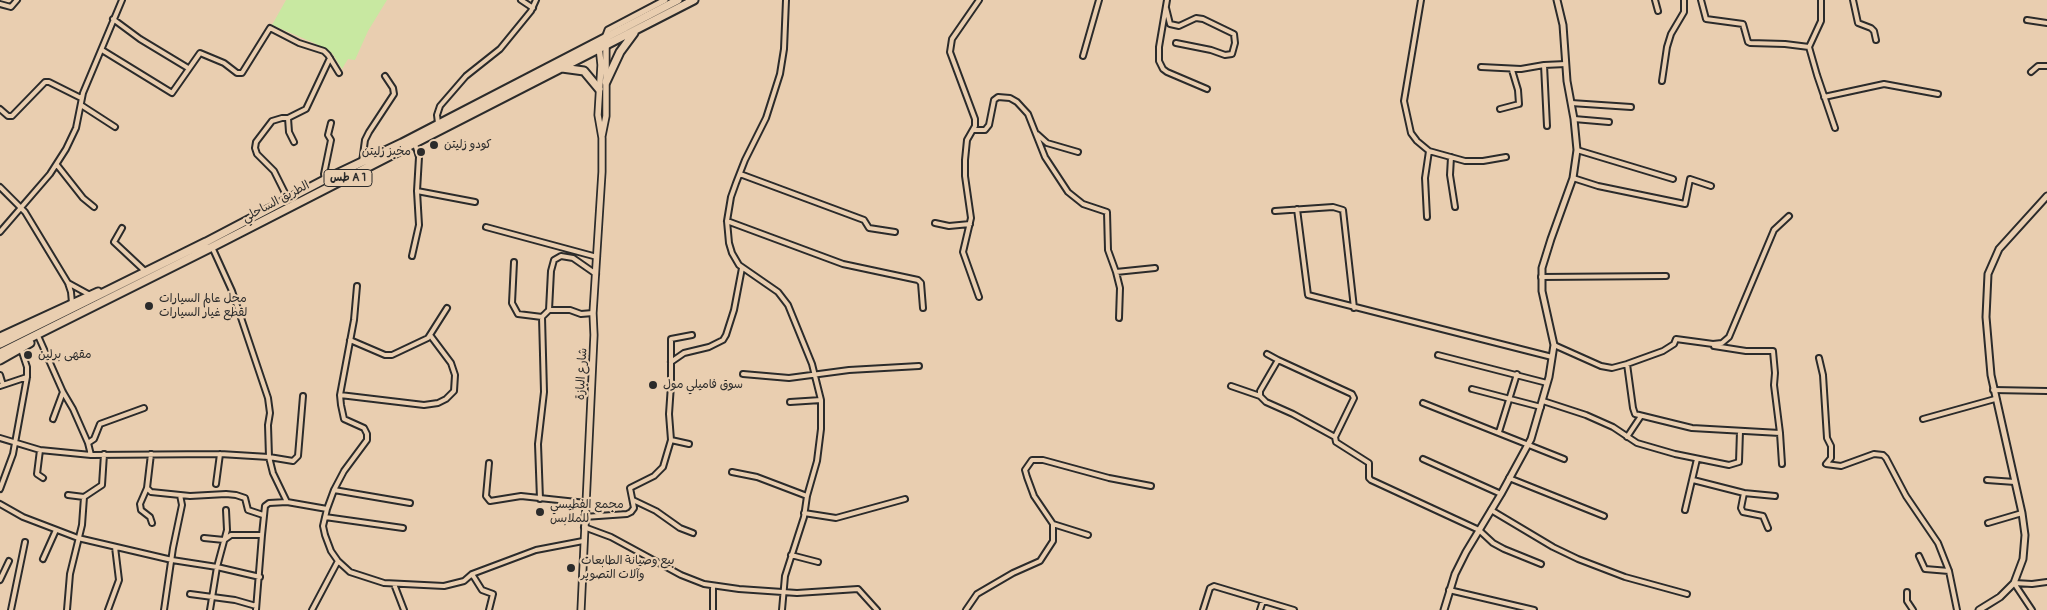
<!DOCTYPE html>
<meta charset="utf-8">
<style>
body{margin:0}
canvas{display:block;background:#e9ceb0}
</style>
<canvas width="2047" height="610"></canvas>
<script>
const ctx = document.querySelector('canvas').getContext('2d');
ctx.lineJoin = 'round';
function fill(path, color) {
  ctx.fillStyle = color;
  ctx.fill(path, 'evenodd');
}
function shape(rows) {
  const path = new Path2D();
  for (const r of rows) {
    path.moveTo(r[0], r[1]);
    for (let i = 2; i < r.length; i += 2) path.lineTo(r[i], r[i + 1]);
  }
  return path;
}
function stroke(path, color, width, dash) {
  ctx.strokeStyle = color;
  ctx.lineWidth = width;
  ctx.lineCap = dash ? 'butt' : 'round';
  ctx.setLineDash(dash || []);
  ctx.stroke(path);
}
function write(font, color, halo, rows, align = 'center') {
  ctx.font = font + ' Pangolin,"Playpen Sans Arabic",sans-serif';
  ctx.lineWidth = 4.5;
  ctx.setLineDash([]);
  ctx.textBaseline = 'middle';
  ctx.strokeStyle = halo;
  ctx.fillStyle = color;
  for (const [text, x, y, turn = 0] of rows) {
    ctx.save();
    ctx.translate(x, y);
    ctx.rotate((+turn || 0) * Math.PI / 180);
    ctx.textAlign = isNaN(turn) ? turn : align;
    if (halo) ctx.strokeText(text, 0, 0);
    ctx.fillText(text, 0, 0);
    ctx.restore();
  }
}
const green = shape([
 [286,0,387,0,368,31,355,60,348,59,342,69,332,53,314,43,272,25]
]);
const street = shape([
 [521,0,533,8],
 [979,0,952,39,950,52,975,119,975,126,967,140,965,160,965,176,971,218,963,252,979,297],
 [1167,0,1159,47,1159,61,1163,69,1167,72,1207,89],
 [1421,0,1404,101,1411,133,1417,141,1429,151,1465,161,1483,161,1506,157],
 [1655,0,1658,11],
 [1701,0,1706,19,1743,24,1748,42,1750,43,1785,44,1809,47],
 [1821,0,1821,21,1809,47,1817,75,1835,128],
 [1853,0,1858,23,1871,28,1874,31,1876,40],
 [0,4,11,7,17,0],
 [1166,8,1170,24,1179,26,1196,18,1203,19,1234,34,1235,43,1232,54,1225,55,1211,50,1176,43],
 [113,19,140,39,188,68],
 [2027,20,2047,23],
 [102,50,172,93,200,53,224,63,237,73,242,73,270,28,299,43,324,51,328,55,339,73],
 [1083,56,1099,0],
 [1544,65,1547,126],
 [1481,67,1521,69,1544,65,1566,64],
 [2031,72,2038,66,2047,66],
 [1662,81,1667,47,1671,34,1684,12,1684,0],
 [1824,97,1884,84,1938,94],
 [1571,103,1631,107],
 [81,105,115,127],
 [0,109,8,116,12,116,45,82,49,82,81,98],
 [1500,109,1519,104,1518,90,1512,70],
 [288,118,289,132,294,142],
 [1574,119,1609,122],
 [438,123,437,115,440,106,466,76,500,49,531,11,536,0],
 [973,130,985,130,989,125,994,100,998,97,1010,98,1017,102,1028,114,1045,157,1068,192,1083,204,1107,212,1108,250,1116,272,1155,268],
 [1037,134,1047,143,1078,152],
 [1577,150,1673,179],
 [1451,157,1450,175,1455,207],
 [362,162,365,140,369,132,394,94,393,88,385,76],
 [57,165,83,198,94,207],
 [740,174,864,220,869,228,895,232],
 [1573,178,1598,186,1685,204,1690,179,1711,186],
 [325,181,324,174,331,140,328,135,331,123],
 [0,187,25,212,68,283,71,292,72,303],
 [417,191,475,202],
 [288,199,274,171,257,154,255,148,256,142,272,121,282,118,288,118,306,109,330,58],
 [1297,209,1308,295,1552,357],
 [1275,211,1333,207,1343,210,1354,308],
 [1427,217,1425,178,1429,151],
 [727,221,843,264,918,280,921,283,923,308],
 [935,223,949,226,970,224],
 [486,227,597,257],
 [122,228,114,242,146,272],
 [0,232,50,174,66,149,76,128,83,93,122,0],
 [212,247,232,291,268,398,270,413,268,425,269,457,273,473,287,502,327,509],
 [412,256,419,225,417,191,419,157,415,144],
 [514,262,512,303,518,314,542,317,549,310,570,310,581,314,593,313],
 [1116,272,1120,288,1119,318],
 [1541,277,1666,276],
 [68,283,90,295],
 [357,286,354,320,340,395,341,405,344,419,364,428,367,434,367,440,344,471,334,490,327,509,323,526,325,535,331,551,338,561,350,572,384,583,444,586,464,581,472,574,536,550,583,541],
 [549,310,551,271,554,260,561,256,573,258,596,274],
 [39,338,63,392,73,409,88,443,91,455],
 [350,340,385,355,392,355,428,338,447,308],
 [1554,345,1601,366,1612,368,1627,364,1663,351,1674,344,1676,339,1713,344,1722,343,1729,337,1774,230,1789,216],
 [1714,346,1746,351,1773,351,1775,373,1774,385,1780,433],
 [1267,354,1278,360],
 [1438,355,1547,383],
 [1819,358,1823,375,1827,438,1831,446,1831,458,1826,464,1841,466,1874,454,1883,455,1886,458,1906,496,1938,543,1949,571,1957,610],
 [671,362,684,353,709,347,723,340,726,335,734,310,742,268],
 [1627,364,1633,408,1635,414,1692,428,1780,433,1782,464],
 [743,374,789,378,849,370,919,366],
 [0,375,3,385,0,386],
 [3,385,27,377],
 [1231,386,1260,396],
 [1472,389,1541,407],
 [1993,390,2047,391],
 [340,395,424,405,438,403,446,399,454,391,455,375,451,363,430,335],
 [1543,401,1586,415,1613,427,1637,443,1675,454,1729,465,1739,462,1740,431],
 [790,402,821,400],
 [1423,403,1564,459],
 [53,419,63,392],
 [1923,419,1995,399],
 [1499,432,1517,374],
 [1335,437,1354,398,1352,394,1278,360,1260,391,1260,396,1266,402,1293,414,1335,437,1336,442,1369,463,1369,478,1371,480,1479,530,1493,543,1504,549,1541,564],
 [1627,437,1641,416],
 [0,438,40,450,91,455,220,454,269,457,293,461,298,456,303,396],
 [671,440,689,444],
 [88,443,94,439,100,424,144,408],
 [40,450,37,474,43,478],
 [151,454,147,488,140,504,141,510,150,517,152,523],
 [1423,459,1501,494],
 [489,463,486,496,490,501,521,496,586,503],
 [732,472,757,477,807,496],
 [1509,478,1604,516],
 [1693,480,1744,493,1741,508,1743,512,1763,516,1768,528],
 [1987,480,2015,482],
 [216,484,220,454],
 [147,488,151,492,190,496,226,494,236,495,245,498,248,510,263,515],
 [0,489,13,454,27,377,27,367,21,349],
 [334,490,410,503],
 [1744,493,1775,496],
 [68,495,84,497],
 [540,499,538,444,544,392,542,317],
 [633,500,656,511,680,528,693,533],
 [0,504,23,517,78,538,172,560,217,567,260,577],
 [1491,510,1553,547,1578,559,1625,577,1687,594],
 [1685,510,1697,459],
 [804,513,836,518,905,499],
 [325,517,403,528],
 [584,517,627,514,631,512,634,508,630,488,654,476,663,467,671,440,669,414,671,385,671,339,692,335],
 [1988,523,2022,513],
 [1053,524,1088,535],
 [584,527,611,537,681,575,704,584,739,589,797,593,858,589,877,610],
 [204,538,224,540,231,535,262,535,265,506,269,503,287,502],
 [791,555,818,562],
 [1919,556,1925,569,1949,571],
 [43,559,56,530],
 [472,574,482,590,493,594,489,610],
 [0,580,9,561],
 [2014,583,2032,584,2047,582],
 [2014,583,2032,610],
 [394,584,404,610],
 [1449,590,1534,610],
 [1907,592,1907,601,1913,610],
 [190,594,235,600,256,606],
 [11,610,25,542],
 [67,610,70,574,82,525,84,497,102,485,104,454],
 [108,610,119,580,115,547],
 [164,610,173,548,182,505,180,495],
 [210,610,217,567,227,530,226,510],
 [256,610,262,535],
 [312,610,338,561],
 [713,610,713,586],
 [782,610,785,576,804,517,807,496,817,461,821,429,821,400,812,364,788,305,778,292,739,265,732,253,729,243,727,221,731,197,736,183,745,160,766,118,780,74,784,49,786,0],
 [966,610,977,594,1013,573,1040,561,1053,541,1053,524,1034,496,1027,477,1025,470,1032,460,1043,460,1109,478,1151,486],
 [1203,610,1210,588,1214,586,1294,610],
 [1260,610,1263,601]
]);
const secondary = shape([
 [605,38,608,30,665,0],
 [1444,610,1455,574,1466,552,1501,494,1531,439,1549,377,1554,345,1542,291,1542,268,1551,239,1573,178,1577,150,1574,119,1567,81,1563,25,1557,0],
 [1979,610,2000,597,2014,583,2023,559,2025,535,2022,513,1991,375,1986,317,1988,274,1999,249,2047,196]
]);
const primary = shape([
 [602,136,606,116,606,41],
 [581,610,594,335,593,313,602,172,602,138,598,115,601,65,599,46]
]);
const highway = shape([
 [562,68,584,71,599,89],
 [606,82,620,52,634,33],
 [0,337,98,292],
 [0,344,206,242,324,180,402,143,678,0],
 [0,353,212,247,694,0],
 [0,360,30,343]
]);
const markers = [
 [434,145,5,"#2b2b2b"],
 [421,152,5,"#2b2b2b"],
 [149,306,5,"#2b2b2b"],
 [28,355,5,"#2b2b2b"],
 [653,385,5,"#2b2b2b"],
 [540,512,5,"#2b2b2b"],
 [571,568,5,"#2b2b2b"]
];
const shields = [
 [348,178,48]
];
const shieldNames = [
 ["طس A 1",348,178]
];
const poiNames = [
 ["كودو زليتن",444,145],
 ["مخبز زليتن",411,152,"right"],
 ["محل عالم السيارات",159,299],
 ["لقطع غيار السيارات",159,313],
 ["مقهى برلين",38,355],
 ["سوق فاميلي مول",663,385],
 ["مجمع الفطيسي",550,505],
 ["للملابس",550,519],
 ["بيع وصيانة الطابعات",581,561],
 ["وآلات التصوير",581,575]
];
const streetNames = [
 ["الطريق الساحلي",276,202,-28],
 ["شارع البازة",582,374,-87]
];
fill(green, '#c8e8a1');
stroke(street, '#2b2b2b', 8);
stroke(secondary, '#2b2b2b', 9);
stroke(primary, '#2b2b2b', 9);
stroke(highway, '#2b2b2b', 11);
stroke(street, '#e9ceb0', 4);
stroke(secondary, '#e9ceb0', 5);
stroke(primary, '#e9ceb0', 5.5);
stroke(highway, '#e9ceb0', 7);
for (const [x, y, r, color] of markers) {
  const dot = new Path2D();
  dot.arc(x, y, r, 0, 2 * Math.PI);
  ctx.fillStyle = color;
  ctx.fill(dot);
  stroke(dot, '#e9ceb0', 2);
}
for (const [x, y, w] of shields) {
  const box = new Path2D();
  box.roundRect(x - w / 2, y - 8.5, w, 17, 4);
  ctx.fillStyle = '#e9ceb0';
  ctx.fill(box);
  stroke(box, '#2b2b2b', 1);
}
write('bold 11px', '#2b2b2b', null, shieldNames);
write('12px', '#2b2b2b', '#e9ceb0', poiNames, 'left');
write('12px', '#2b2b2b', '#e9ceb0', streetNames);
</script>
